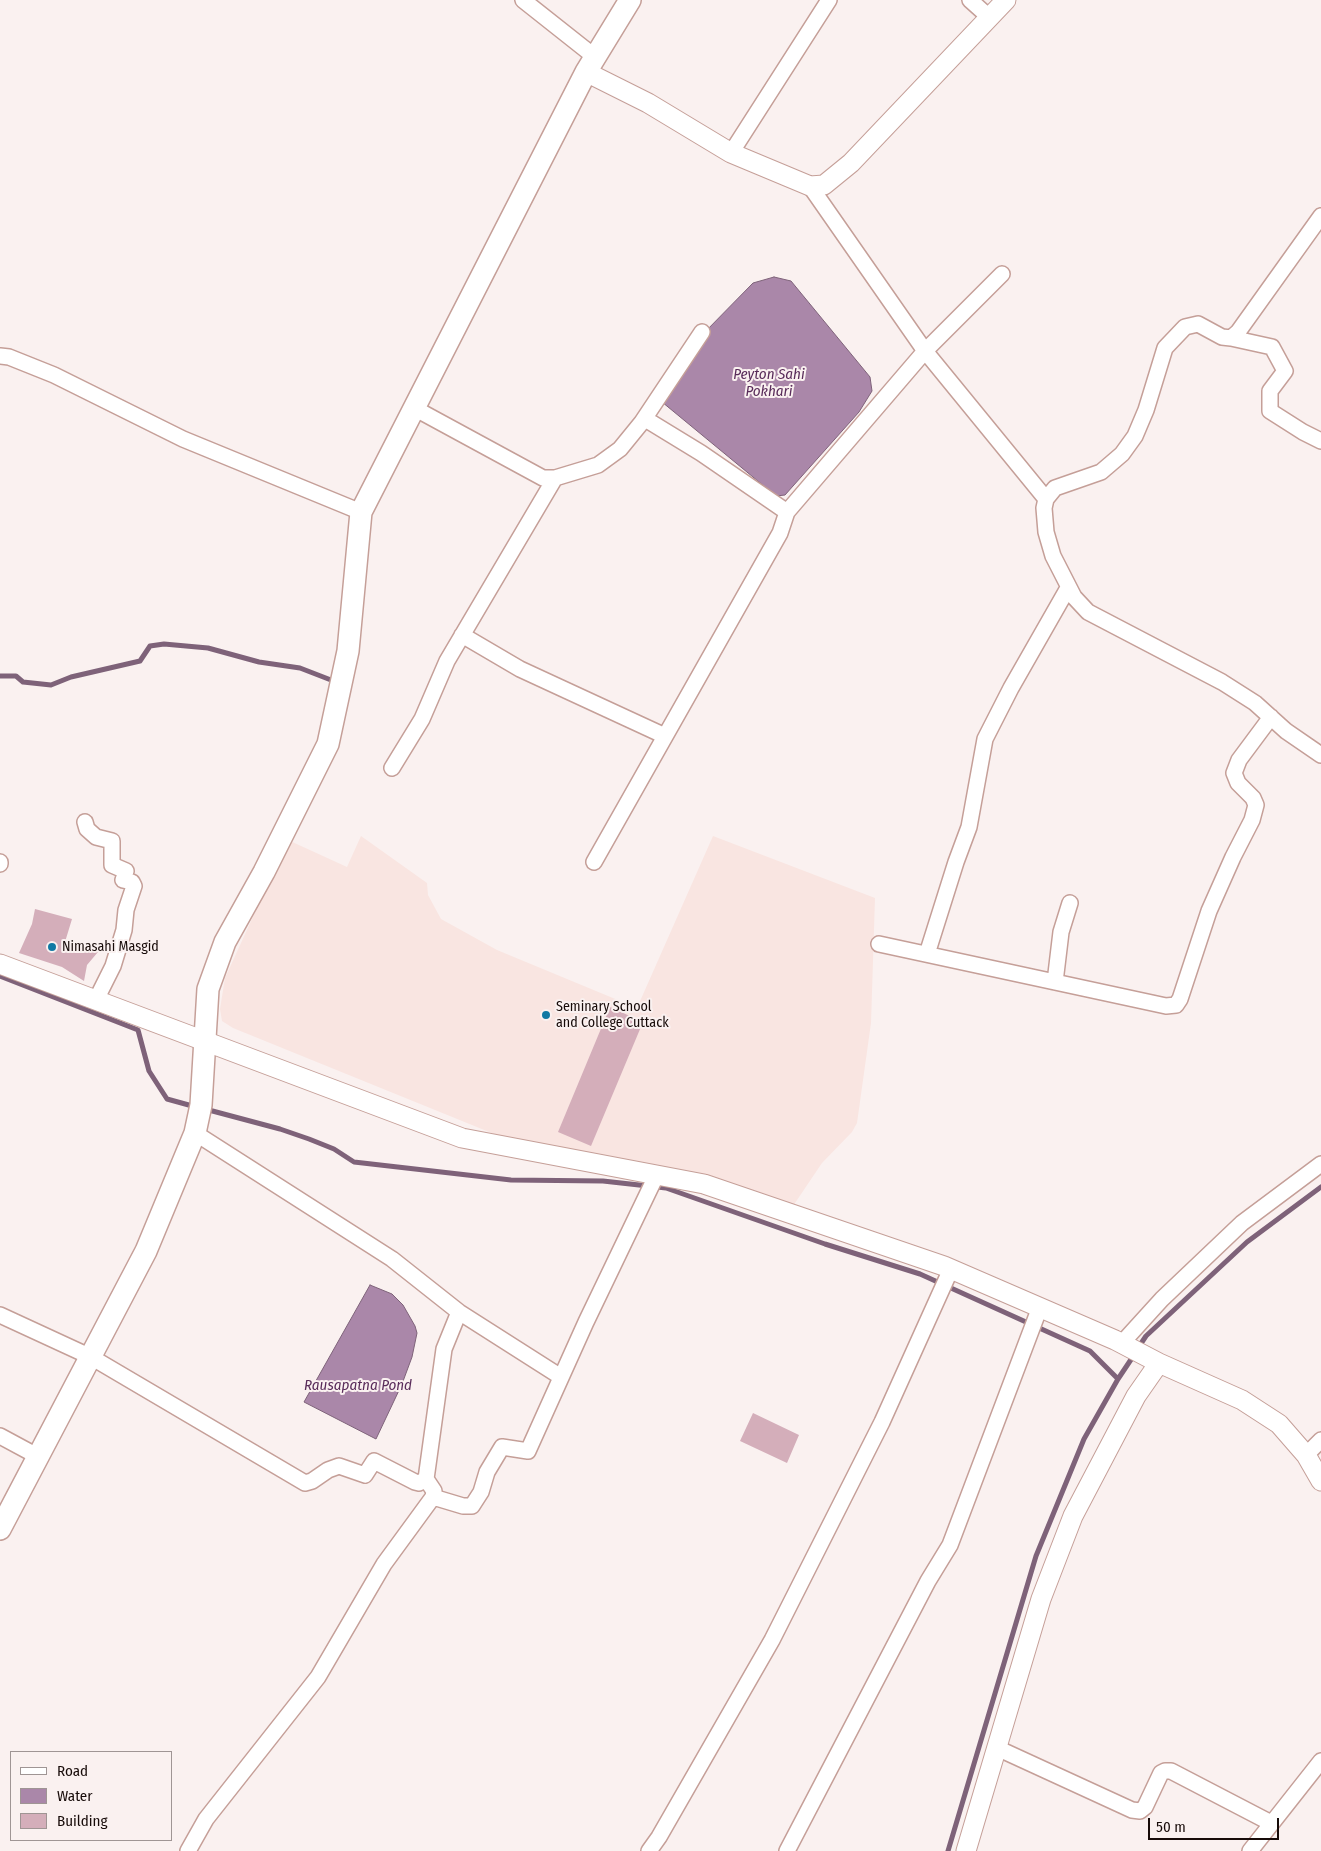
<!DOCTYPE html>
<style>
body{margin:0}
#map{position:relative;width:1321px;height:1851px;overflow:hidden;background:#faf1f0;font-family:"Fira Sans Condensed",sans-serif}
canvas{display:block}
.legend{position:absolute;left:10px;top:1751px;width:162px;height:90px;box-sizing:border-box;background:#faf1f0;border:1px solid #9f9594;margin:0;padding:6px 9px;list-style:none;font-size:15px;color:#170b09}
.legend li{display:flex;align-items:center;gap:10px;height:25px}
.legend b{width:25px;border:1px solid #9f9594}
.scale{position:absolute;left:1148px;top:1818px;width:131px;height:22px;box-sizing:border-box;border:2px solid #170b09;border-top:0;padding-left:6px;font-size:15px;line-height:18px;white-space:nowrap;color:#170b09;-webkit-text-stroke:4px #faf1f0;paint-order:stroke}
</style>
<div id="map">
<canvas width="1321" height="1851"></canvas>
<ul class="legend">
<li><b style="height:6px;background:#fff"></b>Road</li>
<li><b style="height:14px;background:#aa87a9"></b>Water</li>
<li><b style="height:14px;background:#d4aeba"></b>Building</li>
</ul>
<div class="scale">50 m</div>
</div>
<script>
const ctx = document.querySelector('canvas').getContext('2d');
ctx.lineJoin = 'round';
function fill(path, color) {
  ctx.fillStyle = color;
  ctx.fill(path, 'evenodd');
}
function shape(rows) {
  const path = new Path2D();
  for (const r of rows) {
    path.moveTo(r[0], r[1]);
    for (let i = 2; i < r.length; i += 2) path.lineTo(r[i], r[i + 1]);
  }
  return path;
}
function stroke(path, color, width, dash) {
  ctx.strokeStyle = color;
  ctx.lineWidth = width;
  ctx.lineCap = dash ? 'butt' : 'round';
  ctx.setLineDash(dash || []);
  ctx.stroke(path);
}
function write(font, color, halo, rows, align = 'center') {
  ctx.font = font + ' "Fira Sans Condensed",sans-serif';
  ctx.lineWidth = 4;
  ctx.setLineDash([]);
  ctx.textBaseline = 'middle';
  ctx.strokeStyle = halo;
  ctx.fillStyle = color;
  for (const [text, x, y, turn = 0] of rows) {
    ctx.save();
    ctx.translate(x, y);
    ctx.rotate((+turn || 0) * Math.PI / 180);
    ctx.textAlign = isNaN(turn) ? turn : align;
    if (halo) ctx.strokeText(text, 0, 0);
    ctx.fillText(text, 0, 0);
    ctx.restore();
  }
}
const built = shape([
 [361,836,427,883,428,895,441,919,497,950,637,1008,713,836,875,898,871,1023,857,1123,852,1132,822,1163,793,1206,504,1138,233,1028,222,1021,220,1009,225,978,288,840,347,867]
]);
const water = shape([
 [774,277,791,281,870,377,872,391,859,412,785,495,776,496,662,402,703,334,753,283,774,277],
 [370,1285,392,1294,403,1305,415,1326,417,1333,412,1357,402,1384,376,1439,304,1402,370,1285]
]);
const stream = shape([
 [0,676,16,676,23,682,51,685,71,677,140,661,150,646,164,644,208,648,259,662,300,668,331,680],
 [0,976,138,1030,149,1071,167,1099,196,1107],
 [205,1109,280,1129,309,1139,334,1149,354,1162,511,1180,603,1181,666,1188,825,1244,920,1274,1090,1351,1118,1379],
 [1138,1348,1146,1336,1247,1242,1321,1187],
 [948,1851,1036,1556,1084,1439,1118,1379,1134,1355]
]);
const building = shape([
 [35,909,72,919,65,942,98,952,87,965,84,981,62,967,19,953,32,924],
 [610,1007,643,1022,591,1146,558,1132],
 [753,1413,799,1435,787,1463,740,1441]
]);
const minor = shape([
 [523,0,595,57],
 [970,0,989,17],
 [731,153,829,0],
 [810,186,925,351,1046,499],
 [1321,216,1238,332,1231,338,1222,337,1198,324,1185,327,1165,348,1146,410,1135,436,1122,454,1101,472,1055,488,1046,499,1044,508,1046,532,1053,556,1074,597,1088,612,1222,682,1255,703,1286,731,1321,755],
 [1231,338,1272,347,1285,371,1270,391,1270,411,1303,432,1321,441],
 [0,356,9,357,54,375,183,439,361,512],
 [414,408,543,478,555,478,598,465,620,449,642,422,647,420,701,453,787,512,925,351,1002,274],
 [642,422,702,332],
 [462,635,520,669,665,736],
 [392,768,422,719,447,661,555,478],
 [85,822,87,829,96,837,112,841,112,865,126,871,123,880,132,882,134,886,126,910,124,930,113,966,96,1000],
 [0,862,0,864],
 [594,862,780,533,787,512],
 [879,944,1166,1006,1176,1005,1180,999,1209,911,1233,857,1252,820,1256,805,1253,798,1238,783,1234,773,1239,760,1271,717],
 [927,954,956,862,969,827,985,739,1011,688,1068,588],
 [1055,982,1061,932,1070,903],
 [195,1133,392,1259,459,1312,561,1377],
 [0,1315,91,1357,305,1483,312,1481,328,1470,339,1466,365,1475,374,1461,415,1482,419,1483,426,1479],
 [1122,1343,1162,1299,1242,1223,1321,1164],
 [0,1436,39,1457],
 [1306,1455,1321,1440],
 [433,1497,463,1506,472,1506,481,1492,487,1472,502,1447,528,1451,586,1322,657,1174],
 [997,1748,1132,1810,1140,1811,1145,1807,1161,1773,1165,1771,1171,1771,1271,1823],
 [188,1851,206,1819,318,1677,384,1564,433,1497,434,1491,426,1479,444,1349,459,1312],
 [649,1851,659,1837,772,1640,882,1422,951,1269],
 [787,1851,928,1581,950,1545,1040,1307],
 [1250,1851,1321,1761]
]);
const tertiary = shape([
 [586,72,648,103,731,153,810,186,824,185,851,163,1006,0],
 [0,964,462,1138,704,1184,944,1266,1115,1340,1159,1363,1242,1400,1279,1424,1306,1455,1321,1481],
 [966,1851,1041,1599,1073,1516,1136,1396,1159,1363]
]);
const secondary = shape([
 [0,1529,146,1251,195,1133,201,1105,208,989,225,942,264,872,328,744,348,651,361,512,586,72,630,0]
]);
const markers = [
 [52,947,5,"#1179a4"],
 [546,1015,5,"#1179a4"]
];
const poiNames = [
 ["Nimasahi Masgid",62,947],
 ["Seminary School",556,1007],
 ["and College Cuttack",556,1023]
];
const waterNames = [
 ["Peyton Sahi",769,375],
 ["Pokhari",769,392],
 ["Rausapatna Pond",358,1386]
];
fill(built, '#f9e5e1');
fill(water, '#aa87a9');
stroke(water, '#7e6279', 1);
stroke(stream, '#7e6279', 5);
fill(building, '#d4aeba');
stroke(minor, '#c59f98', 18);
stroke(tertiary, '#c59f98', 21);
stroke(secondary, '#c59f98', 24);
stroke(minor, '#fff', 15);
stroke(tertiary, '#fff', 19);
stroke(secondary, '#fff', 21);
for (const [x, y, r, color] of markers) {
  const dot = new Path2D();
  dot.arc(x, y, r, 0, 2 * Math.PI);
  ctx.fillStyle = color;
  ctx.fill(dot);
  stroke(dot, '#faf1f0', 2);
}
write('14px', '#170b09', '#faf1f0', poiNames, 'left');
write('italic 15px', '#592c5a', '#faf1f0', waterNames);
</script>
